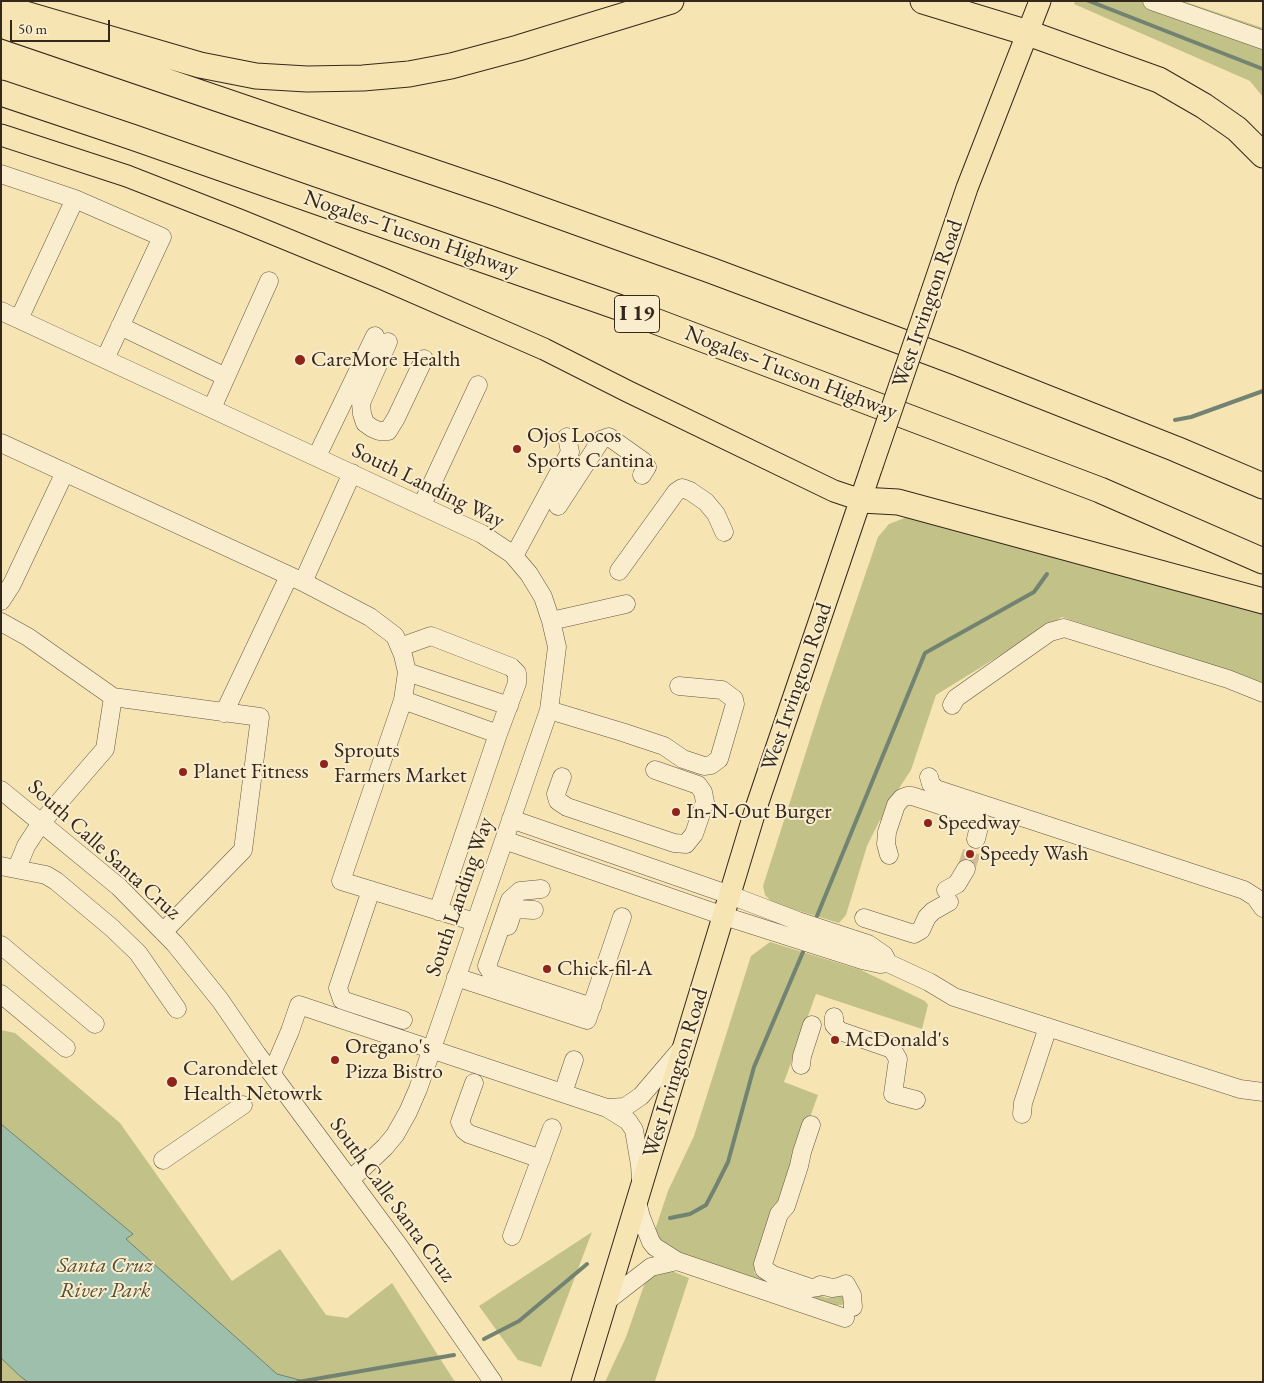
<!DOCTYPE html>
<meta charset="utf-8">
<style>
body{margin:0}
#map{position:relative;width:1264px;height:1383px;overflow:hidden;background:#f6e4b3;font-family:"EB Garamond",serif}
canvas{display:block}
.frame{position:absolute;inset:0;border:2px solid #34281d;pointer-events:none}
.scale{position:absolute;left:10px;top:20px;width:100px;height:22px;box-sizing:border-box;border:2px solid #34281d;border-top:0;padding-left:6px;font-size:15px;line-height:18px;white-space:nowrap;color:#34281d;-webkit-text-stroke:4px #f9edce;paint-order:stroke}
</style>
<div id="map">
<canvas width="1264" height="1383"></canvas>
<div class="frame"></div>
<div class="scale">50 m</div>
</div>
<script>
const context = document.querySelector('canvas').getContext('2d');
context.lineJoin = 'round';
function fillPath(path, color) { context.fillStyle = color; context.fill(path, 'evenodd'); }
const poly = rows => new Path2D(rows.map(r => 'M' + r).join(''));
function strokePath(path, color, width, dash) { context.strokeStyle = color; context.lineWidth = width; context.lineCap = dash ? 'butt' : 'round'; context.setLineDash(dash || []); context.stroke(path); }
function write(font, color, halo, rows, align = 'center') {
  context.font = font + ' "EB Garamond",serif'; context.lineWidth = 4; context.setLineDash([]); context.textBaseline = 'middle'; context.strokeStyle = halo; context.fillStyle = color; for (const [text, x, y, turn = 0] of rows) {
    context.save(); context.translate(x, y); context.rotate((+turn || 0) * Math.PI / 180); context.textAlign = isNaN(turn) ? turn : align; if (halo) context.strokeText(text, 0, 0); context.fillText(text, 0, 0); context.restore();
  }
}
fillPath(poly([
 [1075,1,1183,1,1263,28,1263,97,1250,81,1074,4],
 [907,517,1263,610,1263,683,1234,672,1062,617,936,695,911,770,896,793,887,822,880,820,867,846,846,915,839,923,773,903,765,895,763,886,822,702,878,537,889,524],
 [770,942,861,970,925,1001,928,1005,922,1029,816,994,784,1082,818,1095,754,1273,827,1298,843,1296,844,1303,842,1305,835,1305,663,1247,654,1233,668,1191,694,1136,751,956],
 [1,1030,15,1033,120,1123,232,1281,280,1249,326,1315,347,1318,392,1283,455,1382,1,1382],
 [592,1232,541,1367,518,1360,479,1306],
 [662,1267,689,1278,655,1381,657,1382,605,1382,626,1337,648,1274]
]), '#c2c288');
const water = poly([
 [1,1124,133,1234,126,1239,277,1374,307,1382,28,1382,21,1377,1,1358,1,1124]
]);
fillPath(water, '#9dbfab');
strokePath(water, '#738372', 1);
strokePath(poly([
 [1089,1,1263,69],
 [1175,420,1191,417,1263,391],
 [817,916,925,653,1034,592,1047,574],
 [670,1218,690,1214,706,1205,715,1188,728,1162,754,1067,803,952],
 [484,1339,519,1321,587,1264],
 [298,1382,454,1355]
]), '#738372', 4);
strokePath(poly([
 [966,869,976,839]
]), '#cfbe95', 18, [18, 9]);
const minor = poly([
 [1152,1,1263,40],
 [1,174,75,199,162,237,105,359],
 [1,311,482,534,512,554,529,574,543,597,551,621,557,647,549,710,418,1089,408,1112,395,1135,385,1147,350,1180],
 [19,319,75,199],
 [120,326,226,377],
 [388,342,361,403,362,414,365,423,372,428,379,431,388,431,396,418,424,359],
 [212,408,269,281],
 [1,443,303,582,370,617,395,636,403,655,407,672,403,700],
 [317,456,375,336],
 [422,505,478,385],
 [558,506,601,440,609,437,643,461,647,467,642,475],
 [514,556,570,452,567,437],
 [619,571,676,492,682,488,690,491,706,502,716,514,724,532],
 [303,582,352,473],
 [1,601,12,584,65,472],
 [551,621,626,604],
 [1,622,28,637,113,697],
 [400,647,431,636,511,667,517,673,517,683,498,734,438,911],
 [407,672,509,706],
 [952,705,956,698,1050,632,1064,628,1228,679,1263,693],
 [549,710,622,732,664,746,683,759,704,766,711,765,719,759,735,704,734,699,722,690,679,686],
 [224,713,289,576],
 [562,777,556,794,558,801,567,807,674,843,686,844,694,834,705,802,703,792,698,785,655,770],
 [929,777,931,784,936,789,1244,890,1255,897,1263,908],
 [1,790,119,887,175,944,220,1000,257,1054,399,1246,493,1382],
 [511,819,730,895,798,921,868,944,884,955,888,963],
 [504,840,724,916,862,960,880,964,888,963,929,982,954,997,1240,1089,1263,1092],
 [889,855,886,844,887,832,896,805,902,798,907,796,912,796,970,815,978,822,979,827,976,839],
 [1,866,46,875,56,881,112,928,138,953,177,1009],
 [17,868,26,846,41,823,105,749,113,697,260,717,243,850,163,932],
 [541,889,520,891,510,900,487,966,492,974,592,1007],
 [371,890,338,988,342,1000,403,1020],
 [946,890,957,884,966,869],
 [864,918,914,934,921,930,927,917,933,911,949,902],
 [475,922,341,881,403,700,498,734],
 [508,926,513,911,516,909,534,910],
 [1,945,95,1024],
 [456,977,587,1020,622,917],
 [1,994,66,1048],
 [834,1017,834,1025,840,1031,892,1049,898,1059,893,1094,916,1100],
 [801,1065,802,1056,812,1025],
 [272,1073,290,1031,299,1005,607,1108],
 [474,1083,460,1122,464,1130,469,1134,541,1159],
 [563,1093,574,1060],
 [1022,1114,1023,1103,1048,1027],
 [811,1125,802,1152,799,1166,786,1206,779,1214,763,1264,764,1269,773,1275,811,1288,818,1287,820,1285,832,1288,839,1287,846,1284,852,1295,853,1307],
 [163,1160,243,1105],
 [641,1180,640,1165,634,1130,628,1121,607,1108,625,1107,641,1096,682,1048],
 [637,1202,641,1217,651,1242,655,1247,677,1261,845,1318],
 [512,1236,552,1128],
 [607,1301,651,1267,677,1261]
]);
const major = poly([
 [1,135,127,176,242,221,381,278,544,349,627,391,834,491,861,500],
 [930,297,967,188,1040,1],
 [582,1382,756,808,872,466]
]);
const highway = poly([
 [923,1,1028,33,1159,80,1204,106,1237,129,1263,155],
 [1,7,200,65,256,76,307,79,363,78,409,74,451,66,518,48,671,1],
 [1,25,498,194,710,270,956,362,1176,449,1263,486],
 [1,93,132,137,618,307,1100,490,1263,561],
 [861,500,898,502,1263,601]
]);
strokePath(minor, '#645742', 19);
strokePath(major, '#34281d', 23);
strokePath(highway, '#34281d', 27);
strokePath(minor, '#f9edce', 18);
strokePath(major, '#f6e4b3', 21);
strokePath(highway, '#f6e4b3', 25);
const majorBridge = poly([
 [872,466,930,297]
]);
strokePath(majorBridge, '#34281d', 23, []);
strokePath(majorBridge, '#f6e4b3', 21);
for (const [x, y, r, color] of [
 [300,360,6,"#8f2418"],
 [517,449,5,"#8f2418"],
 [324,764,5,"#8f2418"],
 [183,772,5,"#8f2418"],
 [676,812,5,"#8f2418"],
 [928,823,5,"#8f2418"],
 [970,854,5,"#8f2418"],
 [547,969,5,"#8f2418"],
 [835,1040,5,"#8f2418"],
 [335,1060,5,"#8f2418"],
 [172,1082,6,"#8f2418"]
]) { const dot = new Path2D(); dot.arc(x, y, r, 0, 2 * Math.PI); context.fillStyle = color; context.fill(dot); strokePath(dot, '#f9edce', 2); }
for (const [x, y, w] of [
 [637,314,45]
]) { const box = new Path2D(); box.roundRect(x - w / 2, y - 18.5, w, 37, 4); context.fillStyle = '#f9edce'; context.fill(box); strokePath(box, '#34281d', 1); }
write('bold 21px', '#34281d', null, [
 ["I 19",637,314]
]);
write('22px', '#34281d', '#f9edce', [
 ["Nogales–Tucson Highway",411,234,19],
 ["West Irvington Road",928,304,-71],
 ["Nogales–Tucson Highway",791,373,21],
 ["South Landing Way",428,486,26],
 ["West Irvington Road",797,687,-71],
 ["South Calle Santa Cruz",104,850,42],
 ["South Landing Way",460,897,-71],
 ["West Irvington Road",676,1073,-73],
 ["South Calle Santa Cruz",392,1200,54]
]);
write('22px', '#34281d', '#f9edce', [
 ["CareMore Health",311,360],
 ["Ojos Locos",527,436],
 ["Sports Cantina",527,461],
 ["Sprouts",334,751],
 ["Farmers Market",334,776],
 ["Planet Fitness",193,772],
 ["In-N-Out Burger",686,812],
 ["Speedway",938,823],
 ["Speedy Wash",980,854],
 ["Chick-fil-A",557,969],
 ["McDonald's",845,1040],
 ["Oregano's",345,1047],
 ["Pizza Bistro",345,1072],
 ["Carondelet",183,1069],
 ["Health Netowrk",183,1094]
], 'left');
write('italic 22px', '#584e38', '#f9edce', [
 ["Santa Cruz",105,1266],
 ["River Park",105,1291]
]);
</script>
